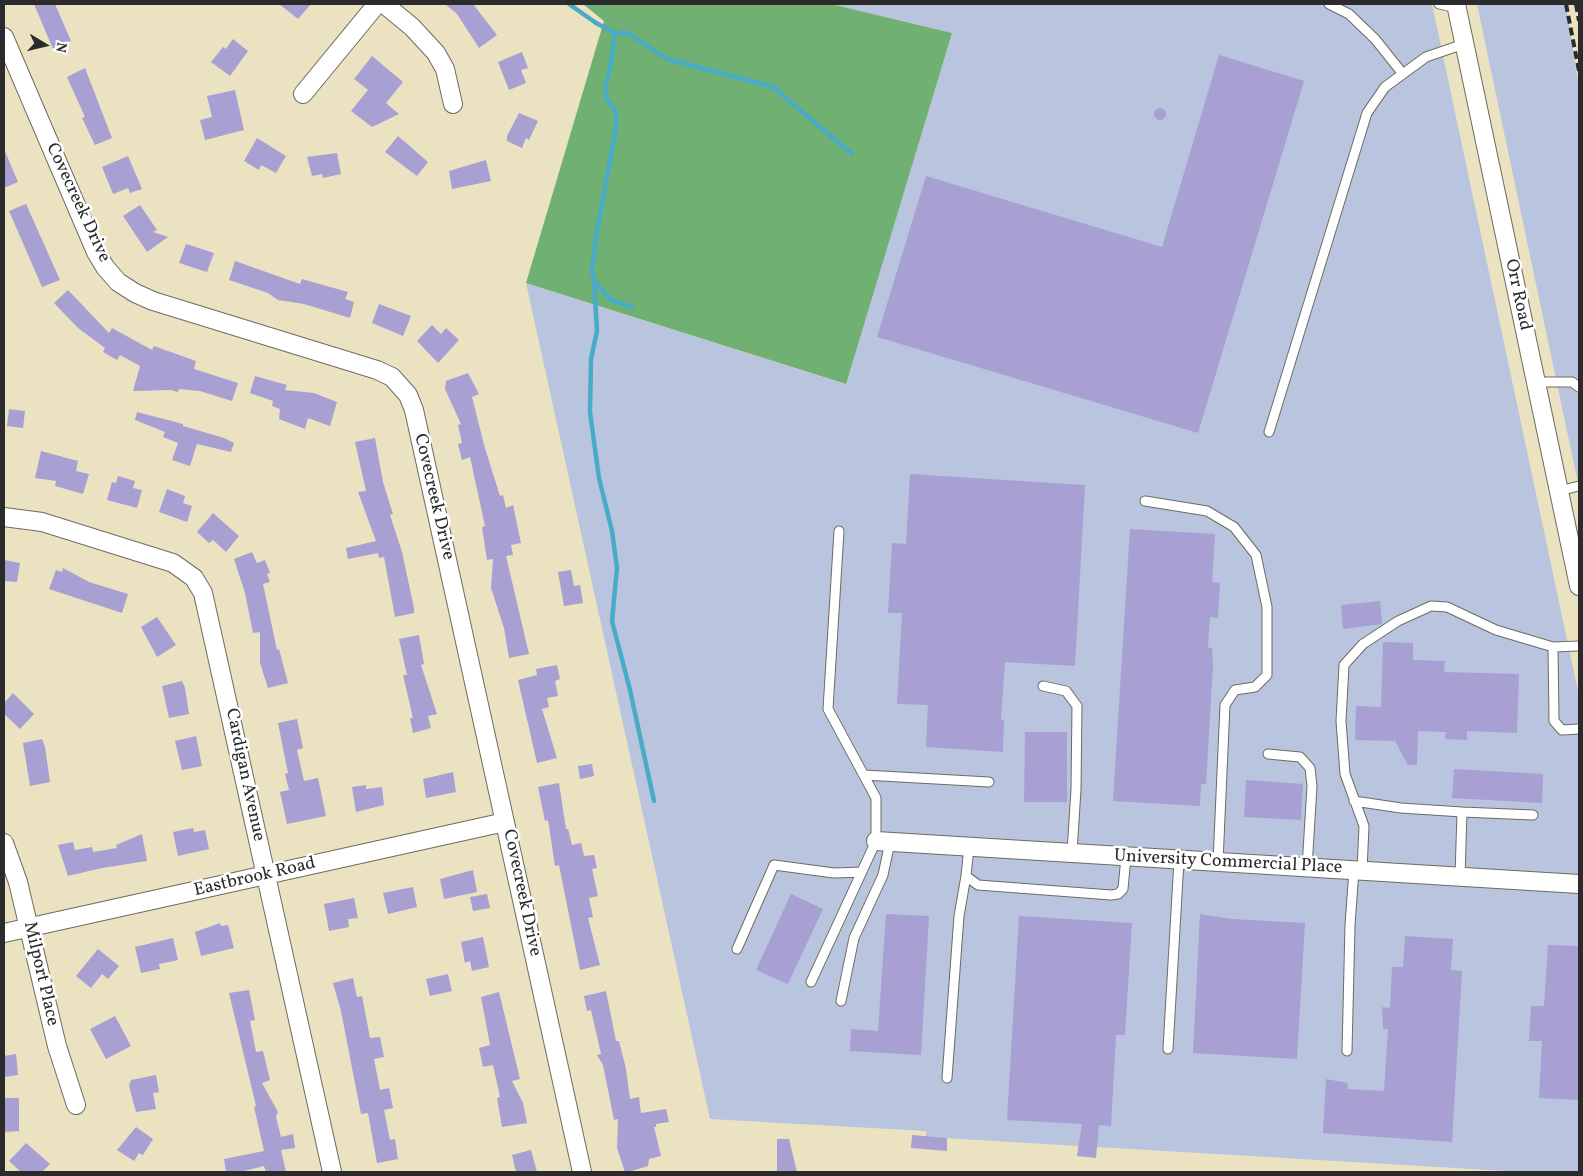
<!DOCTYPE html>
<style>
body{margin:0}
#map{position:relative;width:1583px;height:1176px;overflow:hidden;background:#ebe2c1;font-family:Vollkorn,serif}
canvas{display:block}
.frame{position:absolute;inset:0;border:5px solid #2b2b2b;pointer-events:none}
.north{position:absolute;left:20px;top:20px;width:50px;height:50px;-webkit-text-stroke:4px #fff;paint-order:stroke;rotate:99deg;font-size:14px;font-weight:700;line-height:20px;text-align:center;color:#2b2b2b}
.north::after{content:'';display:block;margin:auto;width:18px;height:22px;background:#2b2b2b;clip-path:polygon(50% 0,100% 100%,50% 72%,0 100%)}
</style>
<div id="map">
<canvas width="1583" height="1176"></canvas>
<div class="frame"></div>
<div class="north">N</div>
</div>
<script>
const context = document.querySelector('canvas').getContext('2d');
context.lineJoin = 'round';
function fillPath(path, color) { context.fillStyle = color; context.fill(path, 'evenodd'); }
const poly = rows => new Path2D(rows.map(r => 'M' + r).join(''));
function strokePath(path, color, width, dash) { context.strokeStyle = color; context.lineWidth = width; context.lineCap = dash ? 'butt' : 'round'; context.setLineDash(dash || []); context.stroke(path); }
function write(font, color, halo, rows, align = 'center') {
  context.font = font + ' Vollkorn,serif'; context.lineWidth = 5; context.setLineDash([]); context.textBaseline = 'middle'; context.strokeStyle = halo; context.fillStyle = color; for (const [text, x, y, turn = 0] of rows) {
    context.save(); context.translate(x, y); context.rotate((+turn || 0) * Math.PI / 180); context.textAlign = isNaN(turn) ? turn : align; if (halo) context.strokeText(text, 0, 0); context.fillText(text, 0, 0); context.restore();
  }
}
fillPath(poly([
 [831,4,1432,4,1579,696,1579,1172,1524,1172,926,1137,926,1131,710,1119,526,283,845,384,952,33],
 [1477,4,1566,4,1579,88,1579,488]
]), '#b9c4de');
fillPath(poly([
 [583,4,831,4,952,33,846,384,526,283,604,21]
]), '#70b072');
strokePath(poly([
 [569,4,596,23,615,33,628,33,667,59,773,87,852,154],
 [615,33,610,70,605,87,607,99,616,111,616,128,596,236,592,271,595,282,611,300,632,307],
 [594,279,597,331,591,359,590,412,599,478,612,531,617,568,612,621,630,690,654,801]
]), '#48acc7', 4.5);
fillPath(poly([
 [34,4,55,4,71,41,53,49],
 [279,4,311,4,298,19],
 [445,4,473,4,497,35,479,48,457,14],
 [233,39,248,51,230,76,211,62,223,47,226,49],
 [522,52,528,68,521,70,526,83,509,90,498,62],
 [1219,55,1304,81,1198,433,877,337,926,176,1162,247],
 [372,56,403,82,386,103,399,114,372,127,351,111,368,90,354,79],
 [85,68,112,138,95,145,82,118,85,117,67,77],
 [235,90,244,130,205,140,200,120,212,117,207,96],
 '1154 114a6 6 0 1 1 12 0a6 6 0 1 1-12 0Z',
 [519,113,538,121,529,140,526,138,522,148,507,141,507,136],
 [398,136,428,162,417,176,385,152],
 [257,138,286,156,276,173,261,165,259,170,244,161],
 [4,149,18,182,4,188],
 [337,153,341,174,323,178,322,174,312,176,307,157],
 [128,156,142,189,130,193,128,188,113,194,102,167],
 [486,160,491,181,452,189,449,171],
 [26,204,60,280,42,287,9,211],
 [140,205,157,230,153,232,168,237,147,252,123,216],
 [186,244,214,253,207,272,179,263],
 [235,261,300,284,302,279,348,292,345,299,354,302,350,318,304,304,278,300,268,293,229,280],
 [68,290,109,333,112,328,152,350,154,346,196,361,194,369,238,383,232,401,200,391,179,389,178,392,171,390,133,391,140,366,120,355,117,360,103,352,105,348,78,328,54,303],
 [379,304,411,316,403,336,372,323],
 [432,325,441,334,446,328,459,340,438,363,417,341],
 [468,373,479,394,472,397,484,445,500,496,503,495,506,508,513,505,521,543,511,545,513,555,506,556,529,654,509,658,504,628,491,588,493,559,487,560,482,527,485,526,470,457,462,460,458,444,462,443,458,425,461,424,445,389,446,381],
 [255,376,287,385,285,390,314,393,337,402,330,426,308,418,305,429,279,419,280,409,272,406,273,401,250,393],
 [9,409,25,411,23,428,7,426],
 [137,412,183,424,183,426,224,438,234,443,231,452,197,444,190,466,172,460,178,443,163,437,165,432,135,420],
 [375,438,383,482,393,514,390,515,402,552,414,608,414,613,395,617,384,557,379,558,378,553,348,559,346,548,376,541,358,492,366,491,355,442],
 [41,451,78,461,76,471,89,474,83,494,55,486,56,481,35,478],
 [910,474,1085,485,1075,666,1005,662,1001,720,1004,720,1003,752,926,747,928,705,897,704,902,613,888,613,892,543,906,544],
 [118,476,135,481,133,488,142,490,137,508,107,500,112,482,116,483],
 [167,489,185,496,183,503,192,506,187,522,159,512],
 [213,513,239,536,226,552,213,540,209,543,197,532],
 [1130,529,1215,534,1212,582,1220,583,1218,618,1210,617,1208,648,1212,648,1213,666,1206,784,1201,784,1200,806,1113,801],
 [252,552,257,563,265,560,270,573,267,574,270,582,263,584,277,650,279,649,288,683,268,688,260,663,260,632,253,633,245,593,234,559],
 [4,560,20,563,17,582,4,581],
 [63,568,89,582,128,594,122,613,49,589,56,570,62,572],
 [571,570,574,586,580,585,583,603,564,606,558,572],
 [1380,601,1382,624,1343,629,1341,605],
 [157,617,176,645,157,657,141,627],
 [419,635,424,664,421,665,437,714,428,716,431,728,413,733,410,718,413,718,403,675,407,675,399,639],
 [1383,642,1413,643,1413,660,1445,661,1444,672,1519,674,1517,733,1467,731,1467,740,1445,739,1446,732,1418,731,1417,765,1408,765,1395,741,1355,740,1356,706,1381,707],
 [557,665,560,679,555,681,558,696,547,698,549,707,542,709,557,758,537,763,518,680,537,675,536,669],
 [182,681,185,688,189,714,169,718,162,686],
 [13,693,34,714,20,729,4,714,4,703],
 [297,719,303,748,297,750,304,781,318,778,326,816,287,824,280,792,289,790,285,774,288,773,278,723],
 [1025,732,1067,732,1067,802,1024,802],
 [196,736,202,766,182,770,175,741],
 [42,739,45,747,50,782,30,786,23,743],
 [592,764,594,776,580,779,578,766],
 [1454,769,1543,774,1542,803,1452,798],
 [453,772,456,792,426,798,423,779],
 [1246,780,1303,784,1301,820,1244,817],
 [559,783,566,829,568,829,572,845,581,843,584,856,594,855,597,868,592,869,598,896,589,898,593,917,588,918,600,965,580,970,559,865,555,866,548,820,545,821,538,787],
 [366,785,366,789,382,787,384,805,356,812,352,787],
 [193,828,194,832,205,830,209,849,178,856,173,832],
 [142,834,147,861,102,868,68,876,58,845,73,842,75,850,92,847,93,852,117,848,116,845],
 [473,870,477,892,444,899,440,879],
 [413,887,417,907,388,914,383,893],
 [487,894,490,908,473,911,470,897],
 [791,894,823,909,788,984,756,970],
 [354,898,358,918,348,919,349,927,329,931,324,904],
 [886,914,929,916,921,1055,850,1051,851,1029,878,1031],
 [1200,914,1232,919,1305,923,1297,1059,1193,1053],
 [1019,916,1132,923,1125,1035,1116,1035,1111,1126,1099,1125,1096,1158,1077,1156,1082,1124,1007,1120],
 [220,923,221,926,228,925,234,948,201,956,195,932],
 [1405,936,1453,939,1451,970,1462,971,1452,1142,1323,1133,1326,1079,1348,1083,1347,1089,1384,1091,1388,1029,1383,1029,1382,1007,1390,1008,1392,967,1403,967],
 [483,937,489,967,472,971,470,961,465,963,461,942],
 [173,938,178,960,159,964,160,969,141,973,135,947],
 [1548,945,1579,946,1579,1100,1539,1098,1542,1041,1529,1041,1531,1006,1544,1006],
 [98,949,119,966,108,979,102,974,91,988,76,976],
 [448,974,452,991,430,996,426,979],
 [353,978,357,997,362,996,370,1038,380,1037,384,1057,374,1059,380,1090,389,1088,393,1108,384,1110,390,1140,395,1139,398,1159,377,1163,368,1113,361,1114,341,1011,333,983],
 [249,990,255,1020,250,1021,256,1052,263,1051,270,1080,262,1083,278,1112,276,1117,281,1137,293,1134,295,1148,281,1150,286,1172,266,1172,264,1166,240,1172,226,1172,224,1159,264,1151,254,1107,256,1106,229,993],
 [606,991,616,1041,619,1041,626,1069,630,1099,639,1097,641,1113,666,1109,669,1122,656,1124,656,1127,654,1127,661,1156,649,1159,648,1166,628,1172,625,1172,617,1148,618,1119,614,1120,603,1065,597,1055,601,1054,591,1010,587,1011,584,996],
 [499,992,520,1079,512,1081,523,1103,527,1123,502,1127,497,1098,500,1097,493,1065,483,1067,479,1048,490,1045,481,997],
 [115,1016,131,1046,106,1059,90,1029],
 [16,1054,18,1075,4,1077,4,1056],
 [156,1075,159,1092,153,1093,156,1109,136,1112,129,1086,131,1080],
 [4,1098,19,1098,19,1131,4,1132],
 [136,1127,153,1139,143,1155,139,1153,134,1161,117,1150],
 [912,1135,947,1138,947,1151,911,1148],
 [777,1139,789,1139,797,1172,777,1172],
 [26,1143,50,1164,42,1172,21,1172,9,1161],
 [531,1150,537,1172,516,1172,512,1155]
]), '#a89fd3');
const service = poly([
 [1329,4,1349,14,1375,39,1403,74],
 [1439,4,1457,8],
 [1536,382,1572,382,1579,387],
 [1269,432,1367,113,1385,87,1426,57,1464,44],
 [1559,491,1579,486],
 [1145,501,1207,511,1234,527,1256,555,1267,607,1267,675,1255,687,1235,690,1225,705,1218,862],
 [1579,646,1553,647,1554,721,1562,730,1579,729],
 [1043,686,1066,691,1077,706,1076,789,1072,853],
 [1268,754,1300,757,1310,768,1312,786,1307,868],
 [864,775,989,782],
 [1354,801,1401,808,1462,812],
 [969,847,966,876,978,885,1111,895,1118,894,1123,889,1126,856],
 [1362,871,1364,826,1345,774,1341,721,1344,665,1363,644,1398,621,1431,606,1447,607,1496,630,1553,647],
 [1460,877,1462,812,1533,815],
 [737,949,774,865,834,873,862,872],
 [811,982,876,841,876,798,828,709,839,531],
 [841,1001,854,938,883,875,890,842],
 [1168,1049,1179,860],
 [1347,1051,1350,925,1354,870],
 [947,1078,959,916,966,876]
]);
const minor = poly([
 [384,4,412,27,436,53,445,69,453,104],
 [1456,4,1579,586],
 [4,37,96,252,105,267,118,282,135,293,153,301,377,370,392,377,408,395,414,410,582,1172],
 [303,94,377,4],
 [4,517,42,522,173,563,194,578,203,593,332,1172],
 [876,841,1579,884],
 [4,843,18,882,57,1046,76,1105],
 [4,933,505,822]
]);
strokePath(service, '#6e6b60', 11);
strokePath(minor, '#6e6b60', 20);
strokePath(service, '#fff', 9);
strokePath(minor, '#fff', 18);
strokePath(poly([
 [1566,4,1579,71],
 [1576,4,1579,21]
]), '#2b2b2b', 4, [8, 4]);
write('18px', '#2b2b2b', '#fff', [
 ["Covecreek Drive",77,203,65],
 ["Orr Road",1517,295,78],
 ["Covecreek Drive",433,497,77],
 ["Cardigan Avenue",244,775,78],
 ["University Commercial Place",1228,863,3],
 ["Eastbrook Road",255,878,-13],
 ["Covecreek Drive",521,893,78],
 ["Milport Place",40,974,77]
]);
</script>
